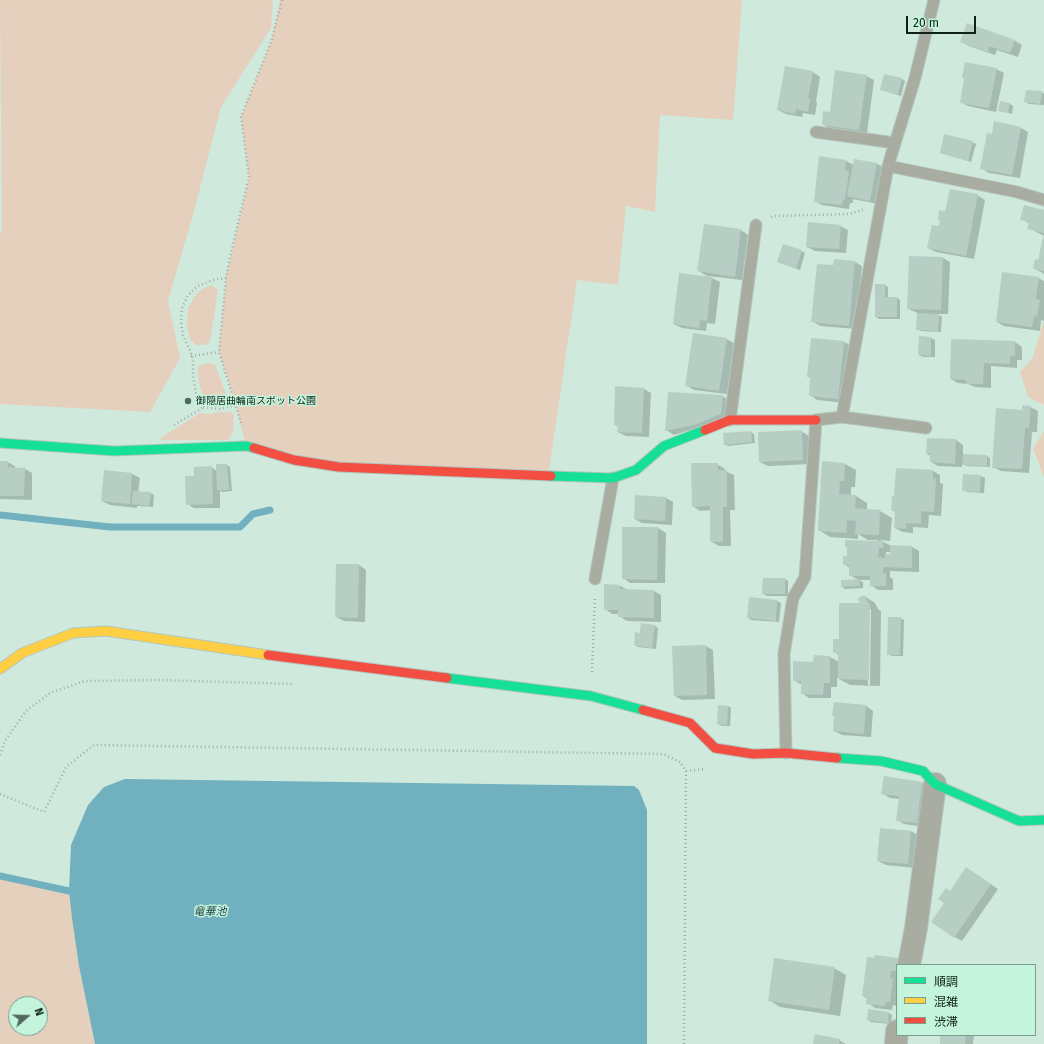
<!DOCTYPE html>
<meta charset="utf-8">
<style>
body{margin:0}
#map{position:relative;width:1044px;height:1044px;overflow:hidden;background:#cfe9dc;font-family:"Fira Sans","Noto Sans JP",sans-serif}
canvas{display:block}
.legend{position:absolute;left:896px;top:964px;width:140px;height:72px;box-sizing:border-box;background:#c4f4db;border:1px solid #7ca08d;margin:0;padding:5px 7px;list-style:none;font-size:12px;color:#0f2119}
.legend li{display:flex;align-items:center;gap:8px;height:20px}
.legend b{width:20px;border:1px solid #7ca08d}
.north{position:absolute;left:8px;top:996px;width:40px;height:40px;box-sizing:border-box;background:#c4f4db;border:1px solid #7ca08d;border-radius:50%;rotate:70deg;font-size:11px;font-weight:700;line-height:16px;text-align:center;color:#0f2119}
.north::after{content:'';display:block;margin:auto;width:14px;height:18px;background:#52675d;clip-path:polygon(50% 0,100% 100%,50% 72%,0 100%)}
.scale{position:absolute;left:906px;top:16px;width:70px;height:18px;box-sizing:border-box;border:2px solid #0f2119;border-top:0;padding-left:5px;font-size:12px;line-height:14px;white-space:nowrap;color:#0f2119;-webkit-text-stroke:3px #c4f4db;paint-order:stroke}
</style>
<div id="map">
<canvas width="1044" height="1044"></canvas>
<ul class="legend">
<li><b style="height:5px;background:#16e098"></b>順調</li>
<li><b style="height:5px;background:#ffcf43"></b>混雑</li>
<li><b style="height:5px;background:#f24e42"></b>渋滞</li>
</ul>
<div class="north">N</div>
<div class="scale">20 m</div>
</div>
<script>
const context = document.querySelector('canvas').getContext('2d');
context.lineJoin = 'round';
function fillPath(path, color) { context.fillStyle = color; context.fill(path, 'evenodd'); }
const poly = rows => new Path2D(rows.map(r => 'M' + r).join(''));
function strokePath(path, color, width, dash) { context.strokeStyle = color; context.lineWidth = width; context.lineCap = dash ? 'butt' : 'round'; context.setLineDash(dash || []); context.stroke(path); }
function write(font, color, halo, rows, align = 'center') {
  context.font = font + ' "Fira Sans","Noto Sans JP",sans-serif'; context.lineWidth = 3; context.setLineDash([]); context.textBaseline = 'middle'; context.strokeStyle = halo; context.fillStyle = color; for (const [text, x, y, turn = 0] of rows) {
    context.save(); context.translate(x, y); context.rotate((+turn || 0) * Math.PI / 180); context.textAlign = isNaN(turn) ? turn : align; if (halo) context.strokeText(text, 0, 0); context.fillText(text, 0, 0); context.restore();
  }
}
fillPath(poly([
 [0,0,273,0,271,28,221,107,193,215,168,301,180,358,150,412,0,404,0,234,2,231],
 [280,0,742,0,733,120,660,115,655,212,626,206,618,285,577,280,548,477,339,467,246,446,236,405,219,352,226,278,249,177,241,117,271,42],
 [211,285,218,290,210,341,206,345,196,345,190,339,187,327,188,309,194,297,202,289],
 [1044,321,1044,405,1028,397,1020,372,1032,359],
 [208,363,215,365,226,394,227,402,216,407,208,403,202,393,198,378,198,366],
 [219,412,231,412,234,415,233,433,228,440,160,440,165,435,200,413,211,414],
 [1044,431,1044,478,1033,448],
 [0,876,69,891,79,966,95,1044,0,1044],
 [16,1004,40,1004,40,1028,16,1028]
]), '#e4d0bd');
fillPath(poly([
 [125,779,634,786,639,790,647,810,647,1044,95,1044,79,966,72,918,69,891,71,845,88,805,104,787]
]), '#71b0be');
fillPath(poly([
 [1014,40,1022,45,1018,57,997,50,995,55,969,46,962,42],
 [996,69,1004,73,996,112,968,106,961,102],
 [813,72,820,77,816,102,817,103,815,115,803,113,802,117,786,114,778,110],
 [866,76,874,80,867,133,830,129,823,124,831,113],
 [902,79,905,81,901,96,881,90],
 [1042,92,1044,94,1044,105,1029,104,1026,102],
 [1010,104,1013,106,1012,114,1000,110],
 [1021,128,1028,132,1020,178,989,173,981,168],
 [972,142,976,144,971,162,941,153],
 [820,157,846,161,854,165,855,160,877,164,885,168,878,204,853,199,853,203,850,203,849,209,822,205,815,201],
 [977,195,985,200,974,259,936,252,928,248,940,227,946,212],
 [1044,211,1044,236,1029,228,1030,224,1022,219],
 [840,226,848,230,846,253,815,251,807,247],
 [741,230,748,235,742,280,708,276,720,282,715,324,707,323,706,331,682,328,674,324,710,278,699,271],
 [1044,239,1044,274,1034,268,1039,261],
 [801,251,805,253,800,270,778,262],
 [943,258,950,262,948,314,937,314,942,317,941,332,921,331,917,329,918,313,908,309],
 [855,262,862,266,856,329,820,326,812,321,834,266],
 [1038,278,1044,281,1044,321,1041,320,1040,331,1004,326,997,322],
 [885,285,888,287,888,298,897,298,900,300,900,319,879,319,876,317],
 [919,337,931,338,935,340,935,357,923,357,919,355],
 [726,339,734,343,727,394,694,390,686,385],
 [812,339,844,342,852,346,846,403,817,400,810,395,811,378,808,376],
 [1015,342,1022,347,1022,360,1017,360,1017,368,991,366,991,388,975,387,968,384,958,383,951,379],
 [644,389,651,393,649,437,626,436,618,432,619,427,615,425],
 [722,396,730,401,729,418,674,435,666,430],
 [1030,407,1038,411,1037,432,1032,432,1029,473,1001,471,993,467,1023,411],
 [801,431,809,436,811,464,768,466,760,462],
 [751,432,754,434,755,443,728,446,725,444],
 [956,440,963,445,963,455,987,456,990,458,990,467,967,466,962,464,962,467,938,466,931,462,931,456,927,454],
 [0,462,7,462,15,466,15,468,25,469,32,473,32,500,0,499],
 [823,462,845,464,856,470,855,487,851,487,851,496,856,496,867,503,867,510,880,511,892,518,890,541,880,540,891,546,912,547,919,551,919,572,890,571,890,577,893,579,893,590,878,590,871,585,871,580,859,580,863,582,863,588,845,589,842,587,858,580,850,575,850,568,844,564,848,557,848,548,846,547,877,542,878,540,868,540,858,534,858,539,830,537,819,530],
 [886,552,891,552,890,555,886,555],
 [717,464,725,469,725,471,734,475,735,510,730,510,731,546,719,546,712,542,711,510,700,511,693,506],
 [227,465,230,467,232,491,222,492,220,490,220,508,194,508,187,504,195,477,211,467,217,471],
 [105,471,132,474,140,478,138,493,150,493,154,495,153,507,137,506,137,508,110,505,102,501],
 [933,471,940,475,940,483,943,484,941,516,929,515,928,528,913,527,913,533,903,532,895,528,896,512,892,510],
 [964,475,981,476,985,478,984,493,967,492,963,490],
 [666,498,673,502,672,525,642,523,635,519],
 [623,528,658,528,666,533,665,583,630,583,623,578],
 [359,565,366,570,365,622,344,621,336,617],
 [785,579,788,581,788,596,767,596,763,594],
 [620,586,628,590,654,591,661,595,661,622,627,621,619,616,619,614,612,614,605,609],
 [864,596,875,603,878,609,881,611,880,686,850,685,837,678,837,687,831,687,831,698,809,698,802,693,802,685,794,680,814,663,815,656,830,657,839,662,839,655,834,652,840,640,862,604],
 [869,609,871,609,870,685,868,685],
 [750,599,777,601,781,603,779,622,751,620,748,618],
 [900,618,904,620,903,656,892,656,888,654],
 [641,624,655,626,658,628,656,649,638,647,635,645,640,634],
 [706,646,713,650,715,699,682,700,675,696],
 [728,706,731,708,730,726,722,726,718,724],
 [866,706,873,711,871,737,842,735,834,731],
 [922,783,930,787,924,827,904,824,897,820,900,799,890,798,882,793],
 [881,829,911,831,919,836,915,868,886,865,878,861],
 [974,873,998,889,962,941,955,937,945,903,951,892],
 [897,959,905,963,905,965,897,965,897,1006,893,1005,892,1010,875,1008,868,1003,868,999,863,996],
 [834,968,846,975,840,1016,780,1007,769,1000],
 [889,1013,892,1015,891,1024,871,1022,868,1020],
 [941,1035,974,1035,973,1044,941,1044],
 [839,1040,846,1044,814,1044]
]), '#0003');
strokePath(poly([
 [0,515,110,527,240,527,253,514,270,510],
 [0,876,69,891]
]), '#71b0be', 7);
fillPath(poly([
 [967,23,1015,40,1010,53,989,46,988,52,960,42],
 [965,62,997,68,989,108,960,103,964,78,962,78],
 [785,66,813,71,808,98,810,98,808,112,796,109,795,114,777,110],
 [835,70,867,75,859,130,822,125,823,111,830,112],
 [884,74,902,78,898,95,880,90],
 [1026,90,1042,91,1040,104,1024,102],
 [1000,101,1010,103,1008,113,998,111],
 [994,121,1021,127,1012,175,980,169,987,133,992,134],
 [944,134,973,141,968,161,940,153],
 [819,156,846,160,845,170,849,171,845,200,843,199,842,205,814,202],
 [854,159,877,163,870,201,847,196],
 [950,189,978,194,966,256,927,248,932,225,939,226,940,220,938,220,939,210,945,211],
 [1024,205,1044,210,1044,233,1027,229,1029,222,1020,220],
 [808,222,841,225,839,249,806,247],
 [704,224,741,229,735,277,697,271],
 [1043,237,1044,237,1044,271,1033,268,1035,259,1038,260],
 [783,244,802,250,796,269,777,262],
 [909,256,943,257,941,310,907,309],
 [834,259,855,261,849,326,811,322,817,264,833,265],
 [1002,272,1039,277,1036,299,1040,300,1037,317,1034,316,1032,327,996,322],
 [679,273,712,277,707,321,700,320,699,328,673,324],
 [875,284,885,284,885,297,897,297,897,317,875,317],
 [917,313,939,314,938,331,916,330],
 [693,333,727,338,719,391,685,386],
 [919,336,931,337,931,356,918,355],
 [811,338,844,341,838,399,809,396,810,377,807,377],
 [951,339,1015,341,1015,356,1010,356,1010,364,984,363,983,384,966,384,966,380,950,379],
 [615,386,644,388,642,433,617,432,618,426,614,425],
 [668,392,723,395,721,414,694,425,665,431],
 [1022,405,1031,406,1029,428,1025,428,1022,469,992,468,996,408,1022,410],
 [802,430,803,460,759,462,758,432],
 [751,431,752,442,724,445,723,433],
 [927,438,956,439,955,464,930,462,930,454,926,454],
 [963,454,987,455,987,466,962,465],
 [0,461,8,461,8,467,25,468,24,496,0,496],
 [822,461,845,463,844,481,840,481,839,494,856,495,855,508,880,510,879,535,855,534,856,521,847,520,846,533,818,531],
 [691,463,718,463,718,470,727,470,727,507,723,507,723,542,710,542,710,506,692,507],
 [216,464,227,464,229,490,217,490],
 [212,466,213,504,186,505,185,476,194,476,194,467],
 [896,468,933,470,933,478,936,479,934,512,921,511,921,524,906,523,906,529,894,528,895,510,891,510,892,496,894,496],
 [104,470,132,473,130,504,101,501],
 [963,474,981,475,980,492,962,491],
 [133,491,151,492,149,506,132,504],
 [635,495,666,497,665,521,634,519],
 [622,527,658,527,657,580,622,579],
 [845,540,884,541,883,548,879,548,878,557,885,558,885,554,890,554,890,545,912,546,912,568,883,567,883,573,886,573,886,586,870,586,870,576,849,576,849,565,843,565,843,556,847,556,847,547,845,547],
 [336,564,359,564,358,618,335,617],
 [763,578,785,578,785,594,762,594],
 [859,579,860,586,841,587,841,580],
 [604,584,620,585,620,589,654,590,654,618,618,617,618,610,604,610],
 [864,595,868,603,870,603,869,680,838,679,838,653,833,653,833,639,839,639,839,603,860,603,858,598],
 [749,597,777,600,776,621,747,618],
 [888,617,901,617,900,655,887,655],
 [641,623,655,625,652,648,634,645,635,632,640,633],
 [706,645,707,695,674,696,672,646],
 [814,655,830,656,830,683,824,683,823,695,801,694,801,681,793,681,793,661,813,662],
 [834,702,866,705,864,734,833,731,834,716,832,716],
 [718,705,728,706,727,725,717,724],
 [884,776,922,782,917,823,896,821,899,796,881,794],
 [880,828,911,831,908,864,877,861],
 [966,867,991,884,954,938,931,922,944,903,938,899,946,888,950,891],
 [875,955,898,958,896,971,891,971,890,978,893,979,890,1002,885,1002,885,1006,866,1004,867,997,862,996,867,957,874,958],
 [774,958,835,967,829,1010,768,1001],
 [868,1009,889,1012,888,1023,867,1020],
 [815,1034,840,1039,839,1044,813,1044],
 [940,1035,966,1035,965,1044,940,1044]
]), '#b7cec5');
const lane = poly([
 [816,132,895,143],
 [888,166,1017,192,1044,200],
 [842,417,926,428],
 [730,420,756,225],
 [595,579,613,478],
 [786,753,784,654,793,598,805,577,816,420,842,417,888,166,915,78,934,0]
]);
const street = poly([
 [909,965,916,928,935,784],
 [896,1044,897,1031]
]);
const fast = poly([
 [0,443,114,451,246,446,254,448],
 [551,476,613,478,636,470,664,446,705,430],
 [447,678,591,696,643,710],
 [837,758,881,761,923,771,935,784,1019,821,1044,820]
]);
const slow = poly([
 [0,669,22,653,73,633,106,631,268,655]
]);
const jam = poly([
 [705,430,730,420,816,420],
 [254,448,294,460,339,467,551,476],
 [268,655,447,678],
 [643,710,690,723,715,748,753,754,786,753,837,758]
]);
strokePath(lane, '#b3c6bd', 13);
strokePath(street, '#b3c6bd', 24);
strokePath(fast, '#b3c6bd', 11);
strokePath(slow, '#b3c6bd', 11);
strokePath(jam, '#b3c6bd', 11);
strokePath(poly([
 [771,217,774,216,849,214,863,210],
 [226,278,213,280,198,286,188,295,182,308,181,322,183,336,190,350,193,359,193,376,196,393,204,407,220,409,236,405],
 [191,356,219,352],
 [241,423,219,352,226,278,230,257,249,177,241,117,271,42,282,0],
 [174,425,204,407],
 [592,672,595,596],
 [0,755,5,741,26,711,50,693,85,681,158,680,294,684],
 [0,794,44,812,66,767,94,745,663,754,680,762,686,771,704,769],
 [684,1044,686,771]
]), '#a3ada4', 2.5, [1, 3]);
strokePath(lane, '#a9aca1', 11);
strokePath(street, '#a9aca1', 22);
strokePath(fast, '#16e098', 9);
strokePath(slow, '#ffcf43', 9);
strokePath(jam, '#f24e42', 9);
for (const [x, y, r, color] of [
 [188,401,4,"#52675d"]
]) { const dot = new Path2D(); dot.arc(x, y, r, 0, 2 * Math.PI); context.fillStyle = color; context.fill(dot); strokePath(dot, '#c4f4db', 1.5); }
write('10px', '#0f2119', '#c4f4db', [
 ["御隠居曲輪南スポット公園",196,401]
], 'left');
write('italic 11px', '#1e424e', '#c4f4db', [
 ["竜華池",210,912]
]);
</script>
